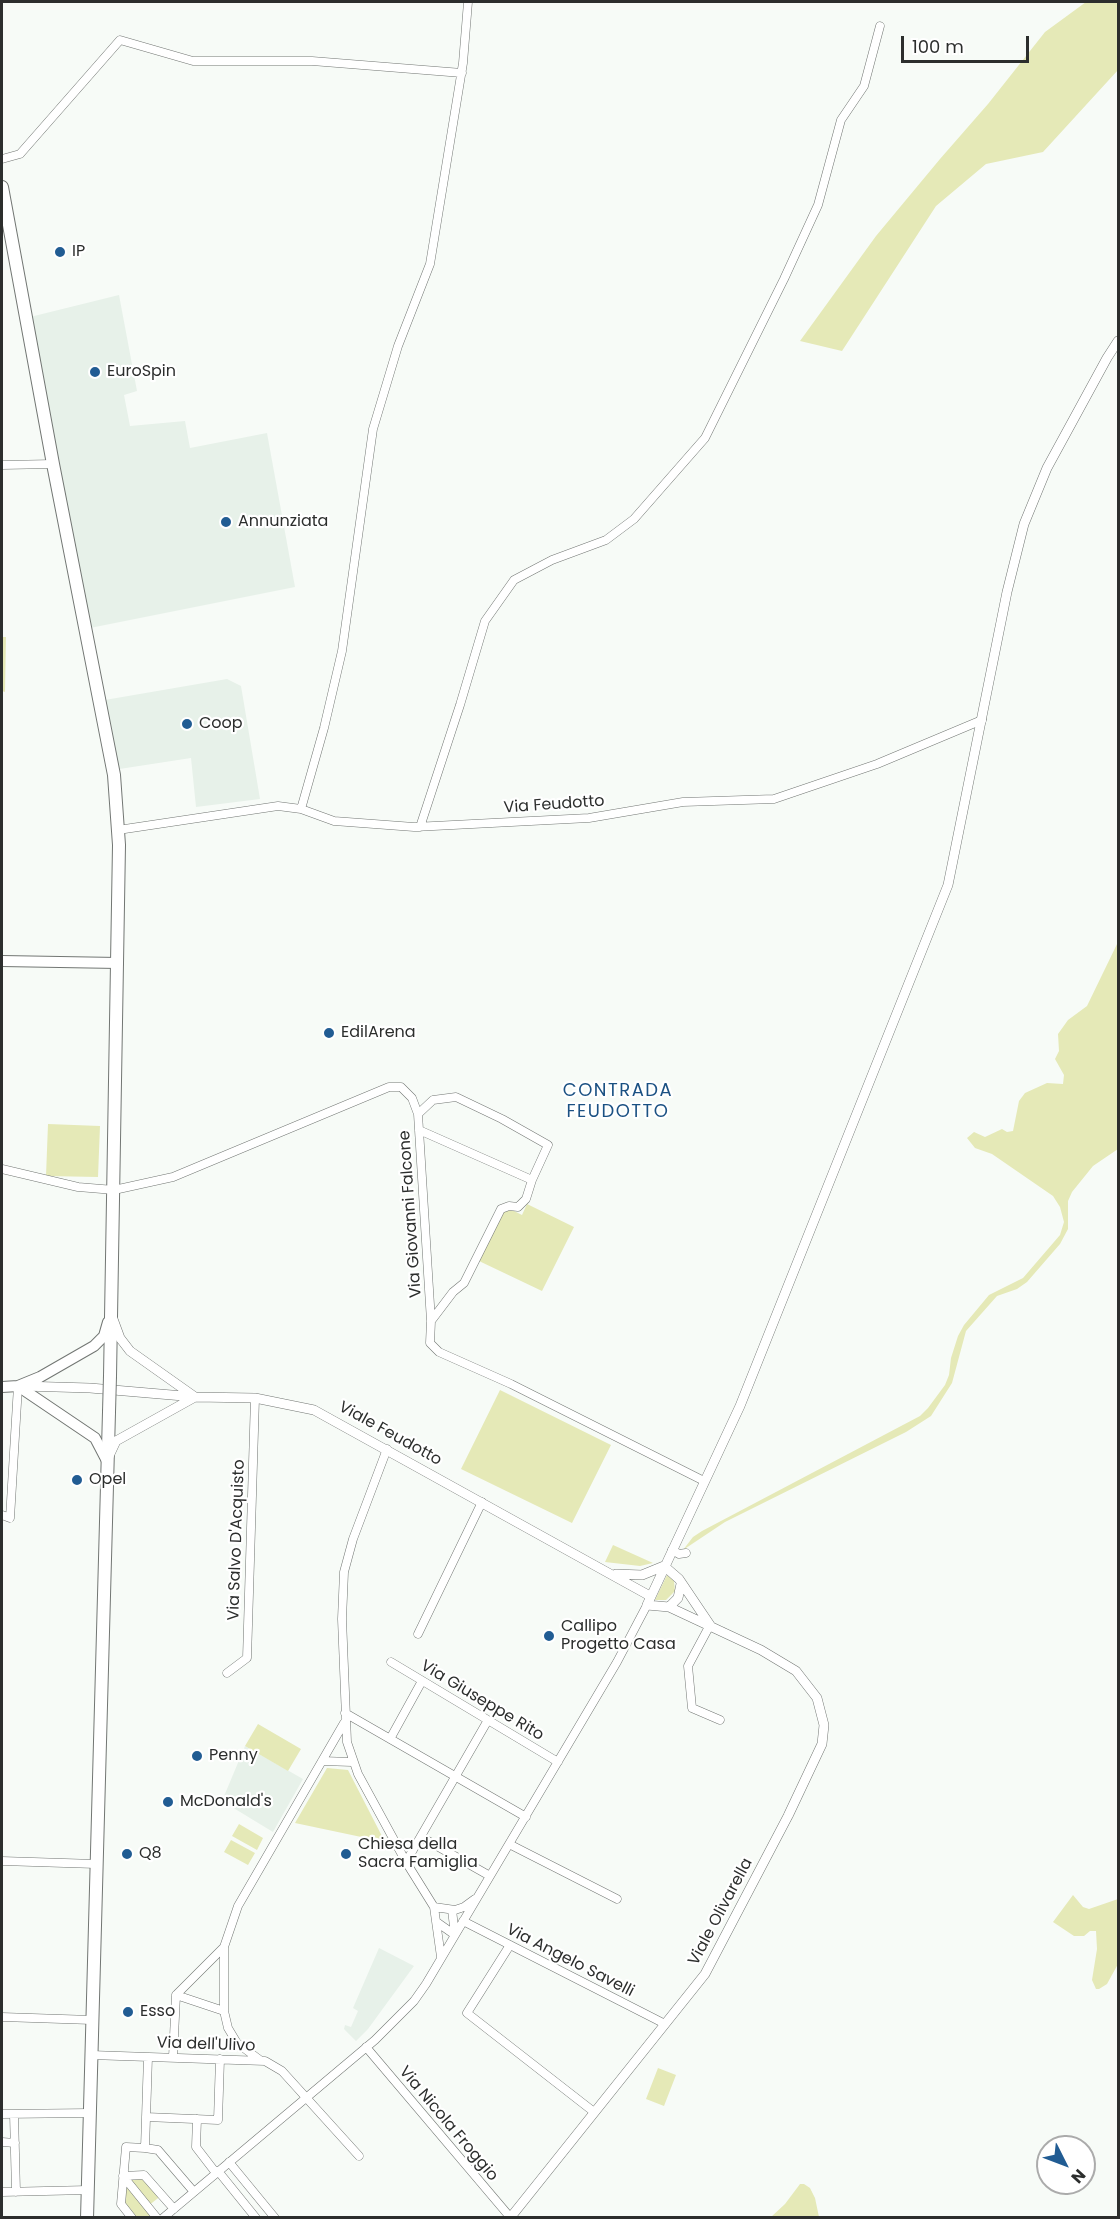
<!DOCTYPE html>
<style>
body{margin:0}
#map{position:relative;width:1120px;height:2219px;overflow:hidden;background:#f7fbf7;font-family:Poppins,sans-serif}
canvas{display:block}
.frame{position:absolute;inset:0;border:3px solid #2c2e2d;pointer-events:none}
.north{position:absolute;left:1036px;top:2135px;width:60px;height:60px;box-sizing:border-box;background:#fff;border:2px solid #ababab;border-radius:50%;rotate:132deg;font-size:16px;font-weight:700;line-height:24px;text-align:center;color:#2c2e2d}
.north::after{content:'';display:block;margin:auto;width:21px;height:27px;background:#215c93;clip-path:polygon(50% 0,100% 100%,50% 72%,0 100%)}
.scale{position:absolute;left:901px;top:36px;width:128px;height:27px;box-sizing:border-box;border:3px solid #2c2e2d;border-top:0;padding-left:8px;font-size:18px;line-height:21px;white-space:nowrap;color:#2c2e2d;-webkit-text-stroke:4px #fff;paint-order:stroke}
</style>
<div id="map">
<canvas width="1120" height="2219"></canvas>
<div class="frame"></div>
<div class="north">N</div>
<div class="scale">100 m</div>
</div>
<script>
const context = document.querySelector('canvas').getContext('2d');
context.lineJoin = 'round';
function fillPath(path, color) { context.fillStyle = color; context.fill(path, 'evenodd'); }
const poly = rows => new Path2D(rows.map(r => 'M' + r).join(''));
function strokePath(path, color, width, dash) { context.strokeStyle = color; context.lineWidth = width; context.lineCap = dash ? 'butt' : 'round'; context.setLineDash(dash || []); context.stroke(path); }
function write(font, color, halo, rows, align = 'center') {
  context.font = font + ' Poppins,sans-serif'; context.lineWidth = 4.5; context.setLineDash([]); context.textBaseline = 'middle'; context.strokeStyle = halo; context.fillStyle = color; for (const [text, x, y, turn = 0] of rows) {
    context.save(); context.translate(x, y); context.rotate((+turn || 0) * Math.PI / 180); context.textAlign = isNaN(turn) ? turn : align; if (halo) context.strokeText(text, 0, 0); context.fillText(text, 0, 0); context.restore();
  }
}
fillPath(poly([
 [119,295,137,391,124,395,130,426,185,421,190,448,267,433,295,587,85,629,26,318],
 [227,679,241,686,260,799,196,807,191,758,113,770,99,701],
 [245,1746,303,1779,273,1832,222,1801],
 [379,1948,414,1966,368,2029,356,2041,344,2029,345,2025,351,2027,358,2011,353,2008]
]), '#e7f1e9');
fillPath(poly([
 [1086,2,1118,2,1118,70,1043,152,986,164,936,206,842,351,800,341,876,236,940,159,988,104,1045,32],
 [2,637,6,637,5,692,2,691],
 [1118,942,1118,1149,1093,1166,1072,1192,1068,1201,1068,1229,1060,1244,1027,1282,1017,1289,997,1296,966,1331,952,1383,931,1416,906,1432,725,1522,683,1550,693,1537,702,1531,920,1416,928,1408,945,1385,949,1375,951,1358,958,1336,964,1325,989,1295,1023,1278,1060,1235,1064,1222,1060,1207,1053,1196,992,1154,975,1148,967,1138,974,1132,985,1137,1002,1129,1007,1132,1013,1131,1019,1101,1025,1093,1047,1083,1063,1084,1064,1075,1055,1059,1059,1051,1058,1034,1068,1020,1087,1006],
 [48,1124,100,1126,98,1177,46,1176],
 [527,1204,574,1227,542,1291,479,1261,504,1211,512,1210,522,1215],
 [500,1390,611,1445,572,1523,461,1469],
 [613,1545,653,1563,640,1566,605,1562],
 [667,1575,674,1581,675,1591,666,1600,655,1600],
 [258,1724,301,1749,288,1771,245,1746],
 [327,1768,348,1770,385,1842,295,1823],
 [239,1824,263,1838,257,1850,232,1836],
 [231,1840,255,1853,248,1865,224,1852],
 [1073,1895,1083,1907,1089,1909,1118,1899,1118,1964,1107,1984,1099,1989,1096,1989,1092,1980,1097,1949,1096,1931,1090,1931,1084,1936,1074,1936,1053,1922],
 [658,2068,676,2075,664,2106,646,2099],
 [144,2175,162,2195,148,2206,154,2217,132,2217,121,2204,123,2176],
 [800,2184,804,2184,810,2188,815,2198,819,2217,771,2217,785,2204]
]), '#e5e9b7');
const minor = poly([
 [2,159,20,154,120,40,193,61,312,61,462,73],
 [2,465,53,464],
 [301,809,324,728,342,651,373,429,398,346,430,264,463,63,468,2],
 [420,827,460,705,485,621,514,580,552,560,606,540,634,519,705,438,784,279,818,205,841,120,864,86,880,26],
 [118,830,278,806,301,809,334,821,414,827,589,818,683,802,774,799,877,764,982,720],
 [418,1114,433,1100,456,1097,502,1119,548,1145,532,1180,526,1199,518,1207,509,1206,501,1209,464,1283,453,1292,431,1321],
 [419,1130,532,1180],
 [2,1169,78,1187,114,1190,173,1177,389,1087,401,1087,412,1098,418,1114,431,1321,430,1343,439,1352,511,1384,704,1481],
 [387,1449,353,1539,344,1572,342,1619,347,1742,358,1774,406,1862,434,1907,441,1957],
 [2,1515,10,1518,18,1386],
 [672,1550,679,1554,686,1553],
 [710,1625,688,1666,692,1708,720,1720],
 [418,1634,482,1502],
 [391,1662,558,1762],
 [227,1673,247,1658,255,1398],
 [345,1713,526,1817],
 [390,1739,422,1681],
 [322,1761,352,1762],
 [421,1837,490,1876],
 [509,1844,617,1899],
 [2,1861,96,1864],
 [406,1862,488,1720],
 [434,1907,455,1910,464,1907,475,1899],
 [463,1921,665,2024],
 [438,1923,455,1935,452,1910],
 [510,1945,467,2013,594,2112],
 [224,1947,224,2011,176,1995,224,1947,238,1906,344,1723],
 [224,2011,228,2028,237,2043,260,2060],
 [2,2017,92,2020],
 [366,2047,510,2217],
 [91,2055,265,2061,282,2071,359,2156],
 [173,2057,176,1995],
 [2,2114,90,2113],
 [14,2114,16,2192],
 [146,2117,218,2120,220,2059],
 [197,2119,196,2147,216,2173],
 [2,2142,15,2143],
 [145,2148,158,2150,194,2192],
 [229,2162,275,2218],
 [218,2171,256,2218],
 [123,2176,144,2175,174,2209],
 [123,2176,157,2218],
 [2,2192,88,2190],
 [132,2218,121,2204,126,2147,145,2148,148,2057],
 [163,2218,375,2040,414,2001,426,1984,617,1662,647,1605]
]);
const tertiary = poly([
 [22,1386,90,1388,195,1397,255,1398,314,1410,650,1596],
 [109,1456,116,1441,195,1397,130,1351,120,1338,113,1319],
 [616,1574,642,1575,664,1566,679,1579,710,1625],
 [669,1607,678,1598,681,1584],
 [510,2218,705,1974,788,1816,822,1744,824,1725,817,1698,796,1671,761,1650,669,1607,647,1605,740,1406,948,885,1007,592,1024,524,1047,468,1107,358,1118,341]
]);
const secondary = poly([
 [2,961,118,963],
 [18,1386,95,1438,107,1461],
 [2,1387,18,1386,40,1377,94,1346,104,1336,108,1322]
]);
const primary = poly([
 [2,187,53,464,114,775,119,845,110,1376],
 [87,2218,109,1412]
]);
strokePath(minor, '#727673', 9);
strokePath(tertiary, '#727673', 10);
strokePath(secondary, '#727673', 12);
strokePath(primary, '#727673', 14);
strokePath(minor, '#fff', 8);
strokePath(tertiary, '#fff', 9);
strokePath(secondary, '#fff', 10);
strokePath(primary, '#fff', 12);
const primaryBridge = poly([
 [109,1412,110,1376]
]);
strokePath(primaryBridge, '#727673', 14, []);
strokePath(primaryBridge, '#fff', 12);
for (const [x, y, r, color] of [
 [60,252,6,"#215c93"],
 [95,372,6,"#215c93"],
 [226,522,6,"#215c93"],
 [187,724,6,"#215c93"],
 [329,1033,6,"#215c93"],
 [77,1480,6,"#215c93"],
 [549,1636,6,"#215c93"],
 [197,1756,6,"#215c93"],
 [168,1802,6,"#215c93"],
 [127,1854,6,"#215c93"],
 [346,1854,6,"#215c93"],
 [128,2012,6,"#215c93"]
]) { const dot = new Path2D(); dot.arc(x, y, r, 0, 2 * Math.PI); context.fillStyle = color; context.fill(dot); strokePath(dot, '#fff', 2); }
write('16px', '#2c2e2d', '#fff', [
 ["IP",72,252],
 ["EuroSpin",107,372],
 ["Annunziata",238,522],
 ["Coop",199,724],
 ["EdilArena",341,1033],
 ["Opel",89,1480],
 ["Callipo",561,1627],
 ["Progetto Casa",561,1645],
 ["Penny",209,1756],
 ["McDonald's",180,1802],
 ["Chiesa della",358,1845],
 ["Sacra Famiglia",358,1863],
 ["Q8",139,1854],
 ["Esso",140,2012]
], 'left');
write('16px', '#2c2e2d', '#fff', [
 ["Via Feudotto",554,805,-4],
 ["Via Giovanni Falcone",411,1214,-94],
 ["Viale Feudotto",390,1434,29],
 ["Via Salvo D'Acquisto",237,1540,-88],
 ["Via Giuseppe Rito",482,1701,31],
 ["Viale Olivarella",721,1912,-62],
 ["Via Angelo Savelli",570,1961,27],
 ["Via dell'Ulivo",206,2045,2],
 ["Via Nicola Froggio",448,2124,50]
]);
context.letterSpacing = '1.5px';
write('18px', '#1b5183', '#fff', [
 ["CONTRADA",618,1091],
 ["FEUDOTTO",618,1112]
]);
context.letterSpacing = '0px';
</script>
